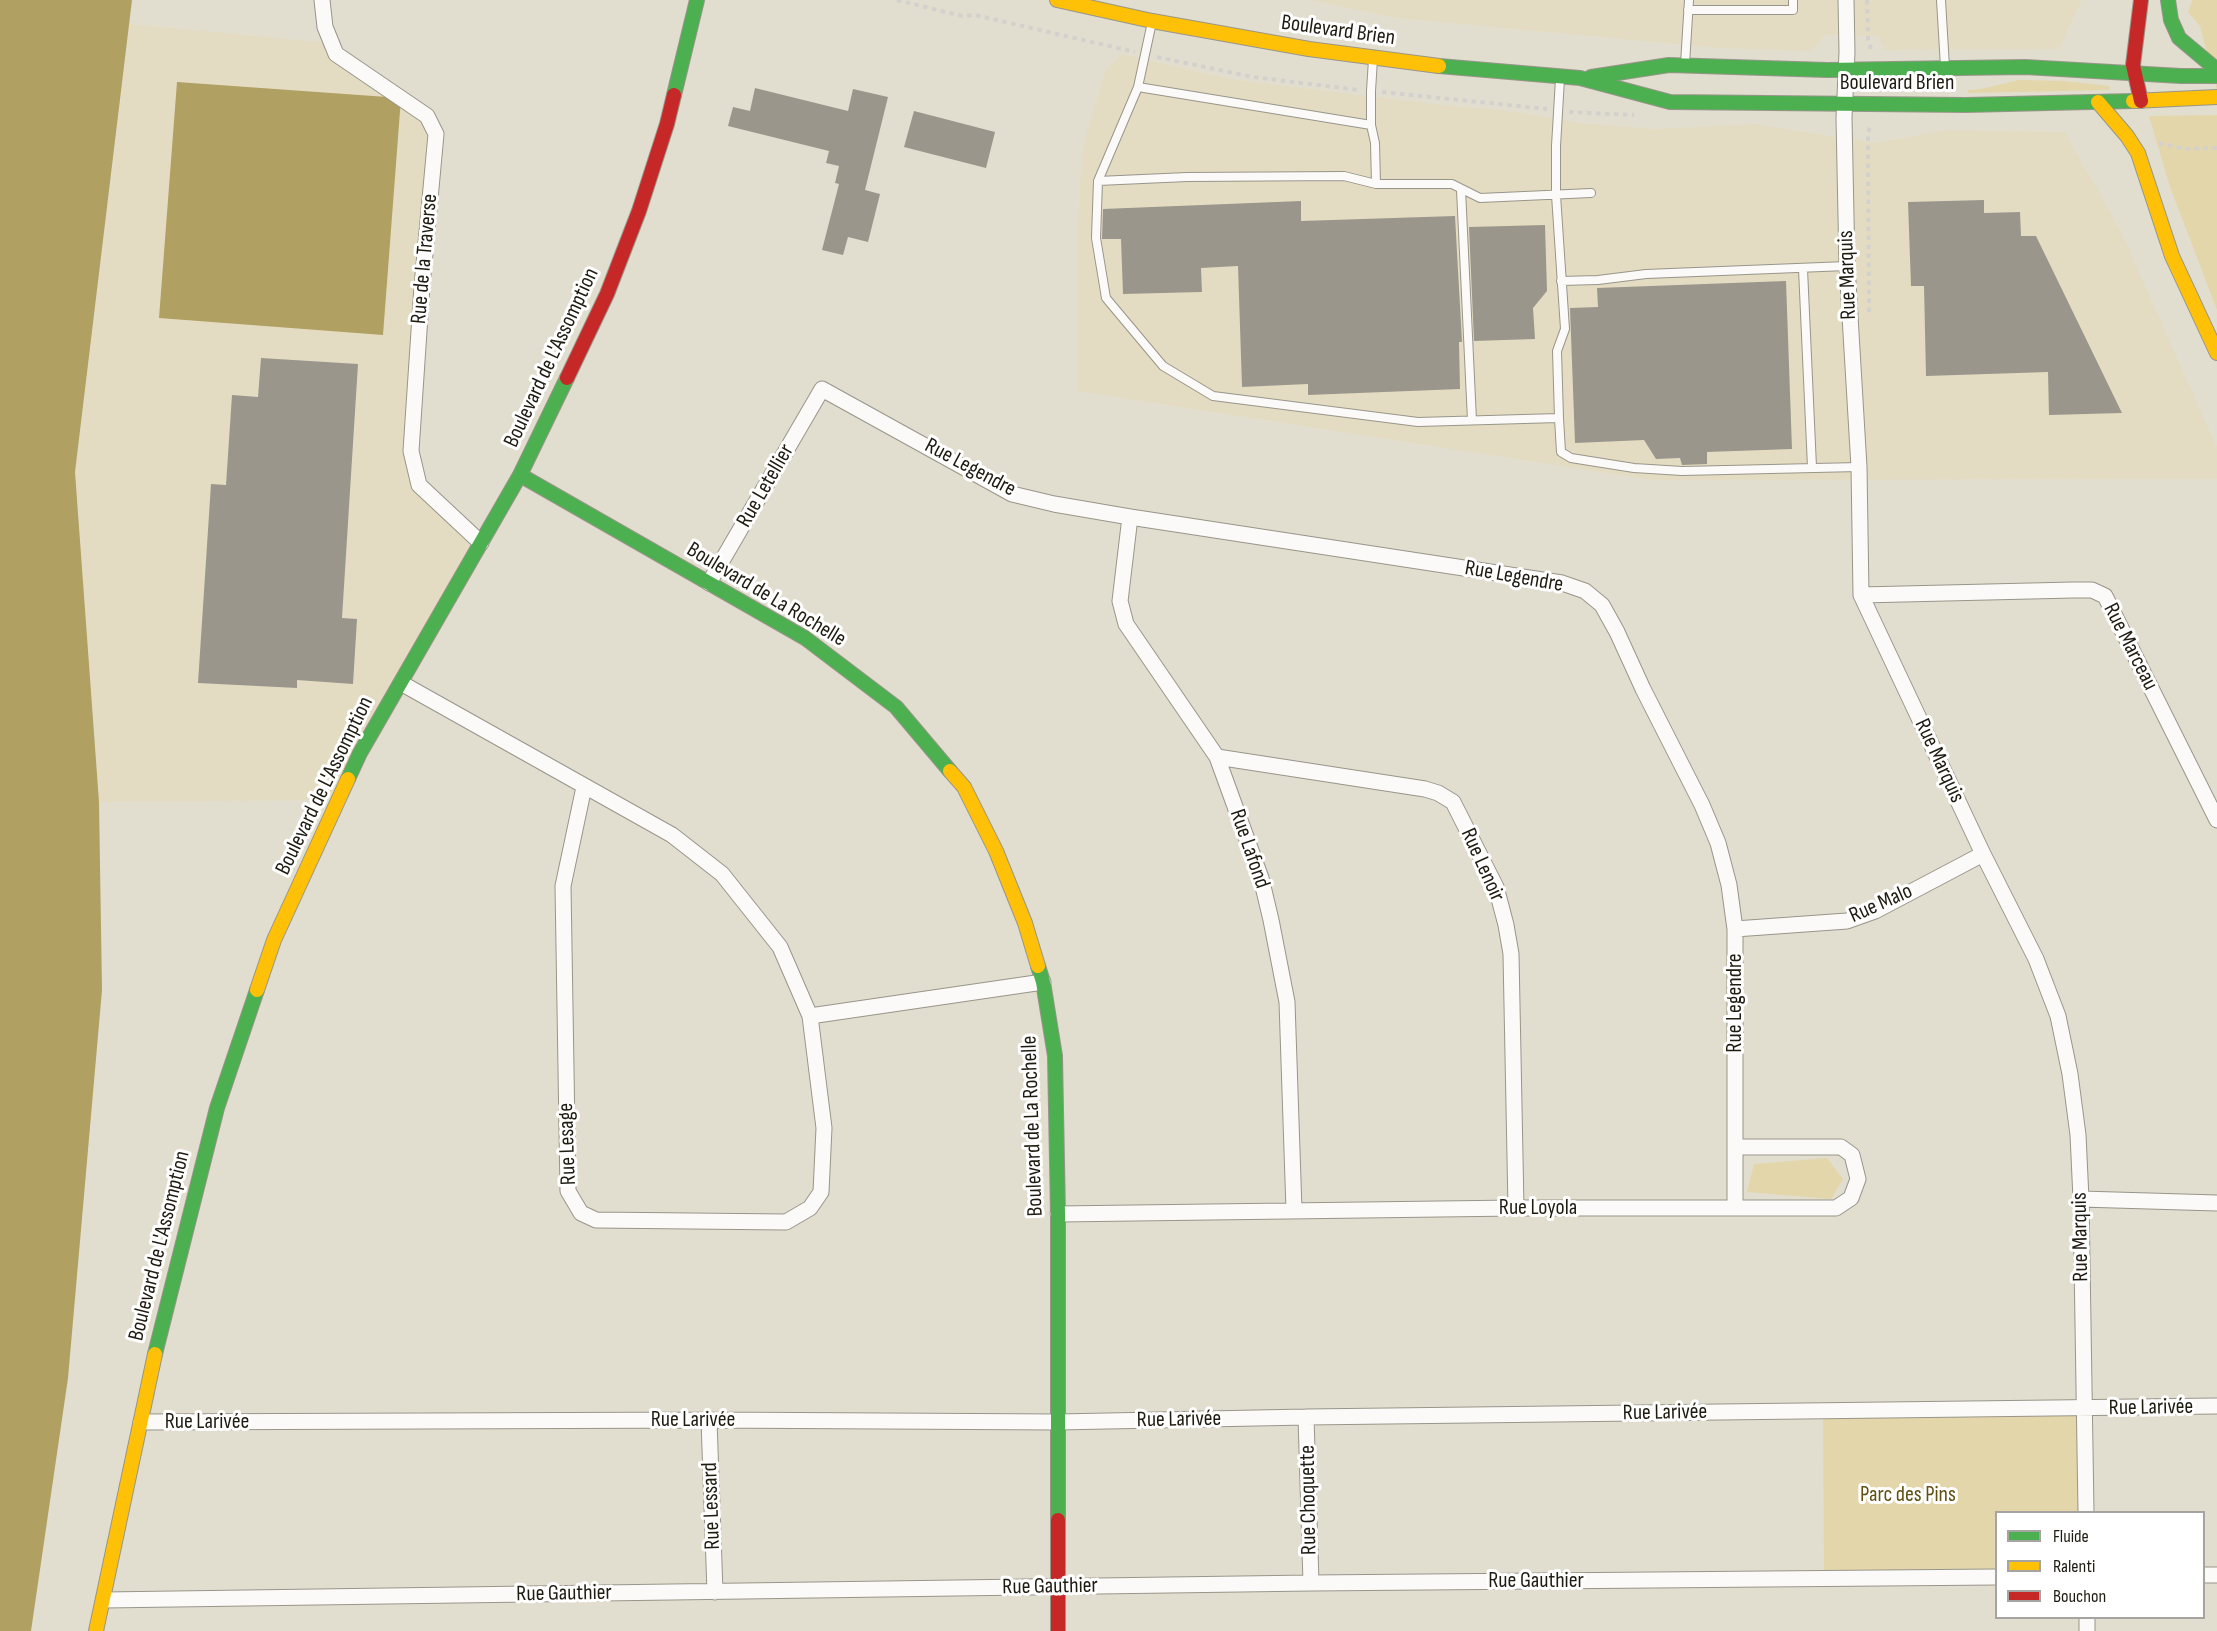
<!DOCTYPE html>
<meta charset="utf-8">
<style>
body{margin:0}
#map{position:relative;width:2217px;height:1631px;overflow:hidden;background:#e2decf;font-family:"Sofia Sans Condensed",sans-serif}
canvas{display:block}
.legend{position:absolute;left:1995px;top:1511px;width:210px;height:108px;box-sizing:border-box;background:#fff;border:2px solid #a5a4a0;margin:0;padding:8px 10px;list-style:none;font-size:18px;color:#1e1b11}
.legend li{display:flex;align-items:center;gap:12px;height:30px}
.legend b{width:30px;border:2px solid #a5a4a0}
</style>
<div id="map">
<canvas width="2217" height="1631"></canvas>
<ul class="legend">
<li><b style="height:8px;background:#4caf50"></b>Fluide</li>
<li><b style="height:8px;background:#ffc107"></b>Ralenti</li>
<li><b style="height:8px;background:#c62828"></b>Bouchon</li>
</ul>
</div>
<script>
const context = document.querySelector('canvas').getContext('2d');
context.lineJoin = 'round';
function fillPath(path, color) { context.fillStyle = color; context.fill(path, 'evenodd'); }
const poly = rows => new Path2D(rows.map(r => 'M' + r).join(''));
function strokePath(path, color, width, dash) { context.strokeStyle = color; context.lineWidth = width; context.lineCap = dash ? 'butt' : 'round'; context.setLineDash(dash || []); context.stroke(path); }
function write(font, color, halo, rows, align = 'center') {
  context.font = font + ' "Sofia Sans Condensed",sans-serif'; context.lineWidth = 6; context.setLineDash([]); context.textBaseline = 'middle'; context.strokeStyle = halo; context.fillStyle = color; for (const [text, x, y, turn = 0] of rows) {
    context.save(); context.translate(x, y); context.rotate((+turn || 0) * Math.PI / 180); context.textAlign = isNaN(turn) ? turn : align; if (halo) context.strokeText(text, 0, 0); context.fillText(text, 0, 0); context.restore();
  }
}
fillPath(poly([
 [1310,0,2082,0,2059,49,1884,50,1878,36,1825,35,1811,51,1719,48,1396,18],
 [130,24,320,42,436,134,411,451,419,485,481,543,337,800,99,802,75,472],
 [1121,54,1230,79,1441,105,1509,111,1580,123,1657,129,1755,124,1876,143,1945,130,2065,132,2121,231,2217,447,2217,479,1652,480,1077,391,1077,247,1082,150,1105,71]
]), '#e4dcc2');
fillPath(poly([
 [2192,0,2217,0,2217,90,2200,26,2188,12],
 [2019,80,2065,81,2110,86,2110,90,1968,93,1968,90,1981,89],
 [2217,115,2217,310,2170,187,2149,116],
 [1827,1158,1843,1179,1831,1199,1747,1192,1754,1164],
 [2083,1409,2086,1512,1996,1512,1996,1577,1824,1579,1823,1412]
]), '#e3d6aa');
fillPath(poly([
 [0,0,132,0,75,472,99,802,102,990,68,1378,31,1631,0,1631],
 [177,82,401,98,383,335,159,318]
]), '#b0a061');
fillPath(poly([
 [755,88,848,111,853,89,888,97,865,190,880,194,868,242,848,237,843,255,822,250,839,184,835,183,839,166,826,163,829,151,728,126,733,107,750,111],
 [914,111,995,132,986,168,904,147],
 [1984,200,1984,213,2020,212,2021,236,2036,236,2122,413,2049,415,2048,372,1926,376,1924,286,1911,286,1908,202],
 [1301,201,1301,221,1455,216,1462,342,1459,342,1460,389,1308,395,1308,384,1242,387,1238,266,1201,268,1202,292,1123,294,1121,239,1102,239,1103,209],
 [1545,225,1547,291,1533,308,1535,339,1474,341,1469,227],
 [1786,281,1792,449,1707,452,1707,464,1682,465,1680,458,1656,459,1644,440,1575,443,1570,308,1598,307,1597,288],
 [261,358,358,364,342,618,357,619,353,684,297,680,297,688,198,683,211,484,226,485,232,395,258,397]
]), '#9a968b');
const lane = poly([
 [1941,0,1945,67],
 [1688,10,1793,10,1793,0],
 [1152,22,1138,87,1098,181,1187,177,1344,176,1376,184,1452,184,1480,198,1591,193],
 [1373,59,1371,91,1371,125,1375,143,1376,184],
 [1685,64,1689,0],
 [1138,87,1371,125],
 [1098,181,1096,238,1106,298,1163,366,1213,396,1418,422,1559,418,1557,351,1565,329,1556,195,1556,146,1560,79],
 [1461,190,1472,420],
 [1803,269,1812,467],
 [1561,281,1598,280,1646,274,1847,266],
 [1559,418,1561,452,1571,458,1634,468,1682,471,1859,467]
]);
const street = poly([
 [322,0,325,27,336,54,427,116,436,134,422,286,411,451,419,485,481,543],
 [1846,0,1847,52,1844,118,1847,266,1859,467,1861,595,1983,854,2036,959,2058,1016,2070,1074,2078,1135,2081,1199,2086,1512],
 [1130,517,1120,601,1126,624,1217,757,1261,878,1271,920,1287,1002,1294,1210],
 [709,583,822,389,1012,494,1054,504,1130,517,1562,583,1585,591,1602,605,1617,632,1643,689,1702,805,1718,843,1729,885,1735,929,1735,1207],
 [1861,595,2073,590,2092,590,2105,596,2217,820],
 [401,683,672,835,722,874,780,947,810,1016,824,1128,821,1192,810,1208,786,1222,596,1220,581,1213,568,1191,563,886,584,787],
 [1217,757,1425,789,1438,793,1453,802,1496,887,1506,925,1511,954,1516,1208],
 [1735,929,1847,921,1875,911,1983,854],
 [810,1016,1043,982],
 [2081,1199,2217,1203],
 [1058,1214,1516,1208,1836,1208,1851,1198,1858,1179,1852,1155,1841,1147,1736,1147],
 [1306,1417,1311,1583],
 [709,1420,715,1592],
 [141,1422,709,1420,1058,1422,1306,1417,2217,1406],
 [2204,1575,2217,1575],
 [104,1600,1311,1583,1996,1577],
 [2087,1618,2087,1631]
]);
const fast = poly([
 [2168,0,2171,20,2179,38,2217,70],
 [1439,66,1580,78,1670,102,1966,105,2133,101],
 [1591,77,1669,65,1827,70,2025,67,2181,76,2217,76],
 [674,95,697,0],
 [520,475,805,638,896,707,950,771],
 [348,779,360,753,520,475,567,378],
 [1038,966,1043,982,1055,1056,1058,1214,1058,1520],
 [155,1354,217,1108,257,990]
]);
const slow = poly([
 [1057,0,1152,21,1309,49,1439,66],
 [2133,101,2217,97],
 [2098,102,2127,136,2138,153,2172,256,2217,353],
 [950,771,964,787,996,851,1025,923,1038,966],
 [257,990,274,940,348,779],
 [96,1631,155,1354]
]);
const jam = poly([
 [2141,0,2133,65,2141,101],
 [567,378,607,294,639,211,667,124,674,95],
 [1058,1520,1058,1631]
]);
strokePath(lane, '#98958a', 10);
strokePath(street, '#98958a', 17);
strokePath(fast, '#98958a', 16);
strokePath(slow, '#98958a', 16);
strokePath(jam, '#98958a', 16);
strokePath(poly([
 [897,0,962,16,975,15,1135,52],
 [1867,0,1868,39,1871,49],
 [1157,57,1253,77,1359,90],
 [1382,92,1547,109],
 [1569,112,1634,115],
 [2159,143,2185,149,2217,148],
 [1869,312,1868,135,1870,125]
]), '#d3d1cd', 4, [4.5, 4.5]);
strokePath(lane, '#fbfaf8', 8);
strokePath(street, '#fbfaf8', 15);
strokePath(fast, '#4caf50', 14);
strokePath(slow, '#ffc107', 14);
strokePath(jam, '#c62828', 14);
write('22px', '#1e1b11', '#fff', [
 ["Boulevard Brien",1338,31,8],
 ["Boulevard Brien",1897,83],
 ["Rue de la Traverse",425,259,-85],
 ["Rue Marquis",1848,275,-92],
 ["Boulevard de L'Assomption",552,358,-65],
 ["Rue Legendre",970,468,28],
 ["Rue Letellier",766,486,-60],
 ["Rue Legendre",1514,577,10],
 ["Boulevard de La Rochelle",766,595,31],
 ["Rue Marceau",2130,647,63],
 ["Rue Marquis",1939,761,65],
 ["Boulevard de L'Assomption",325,786,-64],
 ["Rue Lafond",1249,849,71],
 ["Rue Lenoir",1482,865,66],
 ["Rue Malo",1881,904,-24],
 ["Rue Legendre",1735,1003,-90],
 ["Boulevard de La Rochelle",1033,1126,-92],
 ["Rue Lesage",568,1144,-92],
 ["Rue Loyola",1538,1208],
 ["Rue Marquis",2081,1237,-91],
 ["Boulevard de L'Assomption",160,1246,-76],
 ["Rue Larivée",2151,1408,-1],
 ["Rue Larivée",1665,1413,-1],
 ["Rue Larivée",693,1420],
 ["Rue Larivée",1179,1420,-1],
 ["Rue Larivée",207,1422],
 ["Rue Choquette",1309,1500,-91],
 ["Rue Lessard",712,1506,-92],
 ["Rue Gauthier",1536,1581],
 ["Rue Gauthier",1050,1587,-1],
 ["Rue Gauthier",564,1594,-1]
]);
write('22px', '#605012', '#fff', [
 ["Parc des Pins",1908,1495]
]);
</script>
